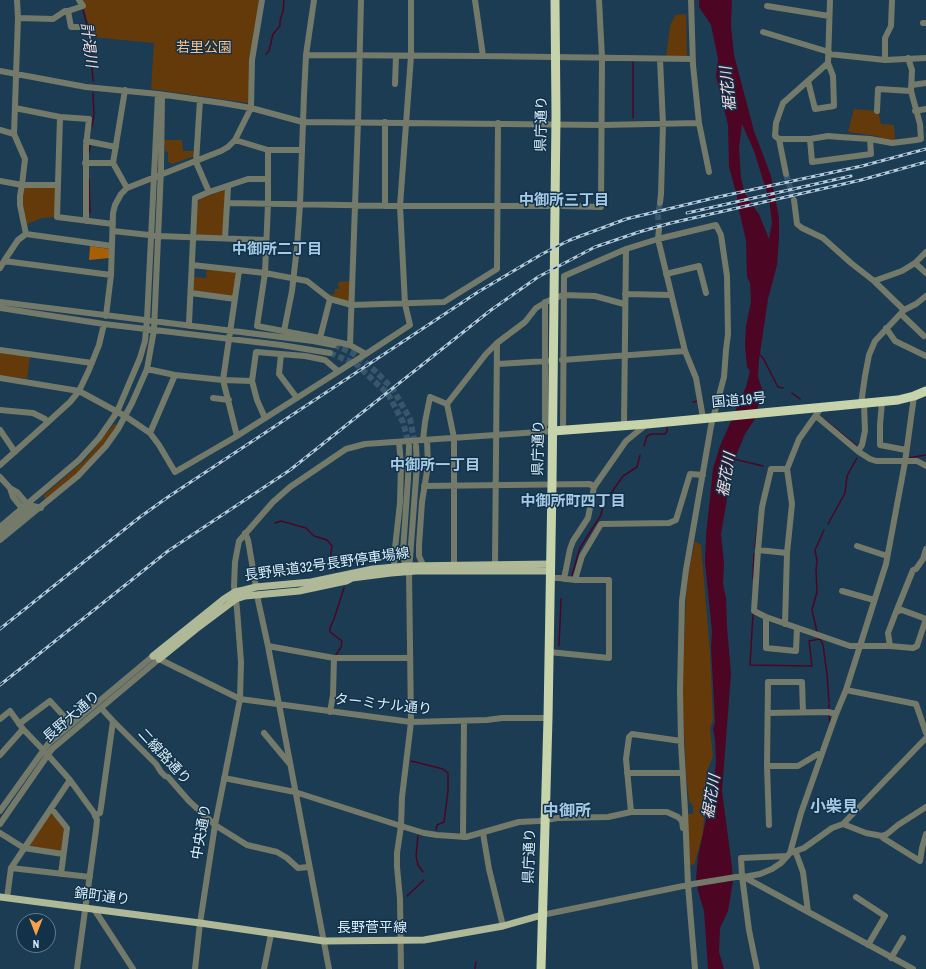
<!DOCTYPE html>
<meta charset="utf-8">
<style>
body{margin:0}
#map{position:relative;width:926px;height:969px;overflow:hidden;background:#1c3c53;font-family:"Archivo Narrow",sans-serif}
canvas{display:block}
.north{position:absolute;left:16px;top:913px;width:40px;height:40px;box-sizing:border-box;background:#113248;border:1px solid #627d90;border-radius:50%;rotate:180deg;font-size:11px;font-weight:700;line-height:16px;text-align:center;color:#dbeefc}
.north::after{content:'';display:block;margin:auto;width:14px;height:18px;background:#f8a04b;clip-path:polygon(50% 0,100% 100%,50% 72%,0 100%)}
</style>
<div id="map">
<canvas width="926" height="969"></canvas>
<div class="north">N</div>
</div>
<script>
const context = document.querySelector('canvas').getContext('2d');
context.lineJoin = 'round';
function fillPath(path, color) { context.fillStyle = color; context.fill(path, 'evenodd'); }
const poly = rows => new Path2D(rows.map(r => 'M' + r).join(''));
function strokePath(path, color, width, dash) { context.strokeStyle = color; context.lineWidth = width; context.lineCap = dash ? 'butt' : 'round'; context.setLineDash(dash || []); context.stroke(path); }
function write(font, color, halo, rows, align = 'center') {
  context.font = font + ' "Archivo Narrow","Noto Sans JP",sans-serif'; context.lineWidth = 3; context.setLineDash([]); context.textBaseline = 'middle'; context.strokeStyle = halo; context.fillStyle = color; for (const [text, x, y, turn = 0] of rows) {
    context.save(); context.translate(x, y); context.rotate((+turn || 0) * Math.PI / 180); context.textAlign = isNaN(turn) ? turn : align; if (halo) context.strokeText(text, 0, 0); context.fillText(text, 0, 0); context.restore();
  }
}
fillPath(poly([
 [80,0,259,0,248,103,151,89,154,43,92,37,84,8],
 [686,14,687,58,666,57,670,26,675,15],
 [854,109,878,111,881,124,894,125,895,140,887,140,877,136,848,132],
 [156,140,182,140,183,151,194,151,194,156,172,164,168,162,168,152,165,151,165,145],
 [26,186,54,187,56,188,55,217,42,218,27,224,22,200,22,193],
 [224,190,226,192,223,233,221,236,198,235,196,233,198,202,200,199],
 [207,269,234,272,236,274,234,295,231,297,196,292,193,289,194,277,206,278],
 [351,281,350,302,330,298,328,295,335,294,335,289,339,289,338,282],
 [0,352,30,356,27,379,0,375],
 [114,424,117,425,106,442,77,475,46,500,43,496,86,459],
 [695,541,701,545,710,653,713,720,710,728,713,756,707,771,703,833,694,865,689,864,687,814,693,814,693,806,689,801,686,774,682,689,686,597,689,571],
 [50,812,64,827,61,851,28,846]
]), '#653a0a');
fillPath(poly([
 [90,246,109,249,109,258,89,260]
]), '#a85f03');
fillPath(poly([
 [699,0,732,0,731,25,734,55,754,131,771,176,779,218,779,239,777,265,768,299,759,360,758,377,762,389,755,419,745,434,733,463,721,534,724,563,723,584,726,598,727,627,731,674,722,791,732,867,733,881,728,911,720,928,719,952,724,969,708,969,704,911,698,891,696,878,698,857,714,780,716,762,715,739,713,729,715,722,711,647,712,632,705,562,706,535,713,469,720,446,746,387,750,371,747,367,745,345,746,326,751,302,750,283,747,277,746,240,738,206,737,196,729,167,728,125,716,76,718,59,711,25,699,7],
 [742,124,754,151,769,199,772,223,769,239,759,214,750,202,745,194,741,178,739,147]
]), '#4c0624');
strokePath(poly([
 [83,10,89,32,93,81],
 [266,54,269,51,273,34,280,26,280,21,283,11,284,0],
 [633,62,633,118],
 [92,126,94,115,93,93],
 [89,153,90,145],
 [89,179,90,213],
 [759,354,763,358,778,387,783,388],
 [792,393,800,399],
 [693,402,698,401],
 [825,420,858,447],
 [644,446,647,436,651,434,665,434,667,431,667,427],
 [908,458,926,455],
 [734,459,763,466],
 [275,523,281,521,306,528,314,536,327,540,332,546,330,561,332,565,336,570],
 [828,524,845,493,847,476,857,458],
 [755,548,758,522],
 [572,575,580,548,601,515,604,500,612,492,623,476,637,467,640,455],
 [753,578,754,554],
 [753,614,750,665,812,666,809,641,820,639],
 [817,632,812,610,817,592,816,569,817,561,815,550,824,530],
 [820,638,823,645,827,674,829,702],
 [559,646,561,599],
 [336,655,341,647,342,641,330,632,330,628,334,619,344,588],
 [829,704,829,710],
 [829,715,830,722],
 [411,761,443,769,448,773,448,791,444,822,437,825,436,830],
 [418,836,416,856,418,865,423,872],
 [407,896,424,880],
 [475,969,476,962]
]), '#4c0624', 1.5);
strokePath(poly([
 [786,174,794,200],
 [659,229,658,216,660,203],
 [334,345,351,352,369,365,393,389,410,419,415,444],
 [330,353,356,364,388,394,403,422,409,446]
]), '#39576c', 6, [6, 3]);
strokePath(poly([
 [475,0,483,56],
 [691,0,693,65,699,123,709,172],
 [767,6,829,16],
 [68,11,83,6,79,0],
 [18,18,53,19,65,11,68,11,71,27,86,27],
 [923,23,926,23],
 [763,32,829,52],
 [829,54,885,60,926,58],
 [306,55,483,56,692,59],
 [885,60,885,38,891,26,892,0],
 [828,63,783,103,776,123,775,136,779,139,810,139,828,136,840,137,870,139,892,143,916,140,921,139,920,124,911,91,912,70,908,58],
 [0,71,86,87,158,94,222,103,251,108,303,122,603,125,699,123],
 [808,81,815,109,834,106,833,76,828,63,830,0],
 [395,84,396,56],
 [912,85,926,83],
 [125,90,113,163,127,188],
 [200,100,196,162,209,192],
 [15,108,60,117,57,217,113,224],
 [877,111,878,89,911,91],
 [915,111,926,109],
 [60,117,89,119,86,146,86,221],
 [0,130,14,134,18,18,17,0],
 [14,134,25,159,22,185,57,185],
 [779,139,786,174],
 [810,139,812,162,871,154,870,139],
 [235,140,268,150,301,150],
 [86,141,116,147],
 [85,163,113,163],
 [0,181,22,185,20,196,20,205,26,234],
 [794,200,797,224,802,228,823,238,851,263,874,281,904,310],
 [227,203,400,206,548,206],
 [660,203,661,194,663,124,660,59],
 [385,206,385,122],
 [563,206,601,207,602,58,599,0],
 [113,231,158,236,266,240],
 [225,238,228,187],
 [4,261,111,275],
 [915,263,926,273],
 [192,265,265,273,307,281,330,299,352,305,444,302,497,269,498,123],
 [0,268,4,261,18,240,26,234,112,246],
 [666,274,699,266,706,293],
 [874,281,902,271,915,263,926,252],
 [191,293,235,299],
 [625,294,671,295],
 [0,302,313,341,334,345],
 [0,308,104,324,281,345,330,353],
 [901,314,924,336],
 [106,316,111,275,113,213,115,205,121,194,127,188,221,151,228,147,235,140,251,108,252,60,262,0],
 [190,326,189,323,195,198,209,192,248,179,267,179],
 [886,328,895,341,926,356],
 [284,331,292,291,297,247,300,204,304,95,306,55,314,0],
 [320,338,330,299],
 [350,345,358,122,361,0],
 [0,350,92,363],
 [685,351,696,378,703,418],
 [281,354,279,374,297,398],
 [366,354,410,325,405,304,400,206,411,56,411,0],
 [562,360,685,351,658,239,659,229],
 [498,364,547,361],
 [147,369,175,375,223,380,252,381,256,352,305,356,325,360,338,371],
 [0,378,79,391,125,416,150,433,159,445,175,472,237,436,366,354,350,345,320,338,257,326,265,273,268,204,268,150],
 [252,381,257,400,265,418],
 [213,398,229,400],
 [882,402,880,425,880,445,906,450],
 [861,404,865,376,869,355,875,341,904,310,916,304,926,296],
 [0,410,33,413,45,419,47,423],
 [816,416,859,452,870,459,876,461,917,461,926,466],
 [624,425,626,249,658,239,716,225,721,235,727,276,728,334,726,350,724,377,711,426,686,570,682,601,680,690,681,743,685,811,688,885,695,969],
 [0,430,15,452],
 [563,430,564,276,626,249],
 [542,432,545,424,545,302],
 [150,433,175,375],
 [237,436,223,380,239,271],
 [423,440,425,422,430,397,447,404],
 [858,451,862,445,865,431,864,404],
 [0,465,47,423,70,402,79,391,89,370,99,345,104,324],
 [787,469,771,469,762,507,758,550,754,611,766,617,850,646,890,646,913,648,917,646,926,619,902,610,896,612,888,633,890,646],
 [0,477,10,488,17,492,27,504],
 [424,486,590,484,594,487],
 [10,488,13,497,22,508],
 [0,527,79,460,99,438,117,412,140,358,145,341,147,320,158,94],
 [0,533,33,506,41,508],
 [245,533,248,540,256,587],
 [0,540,78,476,106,446,118,429,132,403,147,369,154,330,161,169,162,95],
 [857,546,887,556],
 [758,550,787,553],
 [423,565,419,556,419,545,422,502,428,465,427,440],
 [454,565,454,438,447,404,486,354,497,343,525,322,536,308,548,301,563,295,595,296,624,304],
 [495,565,497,343],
 [394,567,395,548,400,503,401,464,399,442],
 [407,568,404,560,403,551,408,479,409,446],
 [564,579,570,549,573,541,588,518,594,487,626,441,647,424],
 [575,580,582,556,601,524,669,523,676,520,690,474,703,475],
 [842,591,874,600],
 [259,594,258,600,268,646,329,969],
 [896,612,913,570,916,569,923,559,926,549],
 [766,617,766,648,796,651,797,628],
 [785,624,787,553,792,504,787,469,799,439,821,408],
 [268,646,334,658,410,658],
 [549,652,609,658,609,580,575,580,559,578,550,578],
 [846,690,916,704,926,733],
 [330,712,333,695,334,658],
 [768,713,828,712,836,714],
 [0,719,10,711,23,729,47,754,70,780,94,813,97,820,96,830,77,969],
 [113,721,156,764,161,772,165,776,168,777,189,801,215,825,247,845,277,852,287,858,298,868,309,867],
 [19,724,50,701,71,724],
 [264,733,289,763],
 [0,755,23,729],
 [767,766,798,766,818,754,821,756],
 [627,773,682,773],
 [224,778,295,792,401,826,424,833,437,835,466,837,519,822,539,821,558,818,608,817,631,812,667,812,678,817,682,821,683,828],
 [51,808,67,828,61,874],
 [0,811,48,744,153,656,240,699,411,722,487,720,502,718,548,718],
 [631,812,626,759,629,737,632,734,681,741],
 [95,816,100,813,101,807,113,721,101,708],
 [0,824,52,749,159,659],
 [843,824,866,833,882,836,887,834,898,825,926,807],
 [769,825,767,766,768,682,802,682,803,712],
 [0,833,24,848,63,854],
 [483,833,489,869,503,926],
 [882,836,883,838,920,861,922,848,926,834],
 [463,837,464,721],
 [794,852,796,853,803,872,808,912],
 [790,853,804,848,832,828,843,824,926,738],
 [11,868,90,877],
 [744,877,913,969],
 [856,897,885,916,868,945],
 [7,898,11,868,70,780],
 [94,909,133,969],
 [542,915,693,884,736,877,744,877,760,874,772,869,781,863,790,853,801,813,836,714,846,690,886,564,905,462,914,396],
 [891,958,903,938],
 [195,969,200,923,215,825,240,699,241,662,237,609,234,586,235,562,239,541,273,502,290,487,346,449,365,444,553,431],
 [264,969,271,934],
 [401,969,400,899,397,867,397,853,401,826,402,797,411,722,409,571,417,465,416,446],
 [757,969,749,930,742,876,741,858,787,856]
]), '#747a6a', 6);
strokePath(poly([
 [153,656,224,599,235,592,244,590,256,587,311,582,373,569,406,566,551,564],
 [159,659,196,629,236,599,245,596,299,591,346,581,352,578,391,573,416,571,550,571],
 [0,897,200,923,324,941,424,940,503,926,542,915]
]), '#afb998', 7);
strokePath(poly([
 [553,431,647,424,898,400,914,396,926,391],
 [541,969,548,718,552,484,556,115,555,0]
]), '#c6d3ab', 9);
const rail = poly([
 [687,213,851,176],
 [0,629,140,517,168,497,478,292,542,254,570,240,626,219,718,197,862,166,926,149],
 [0,685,168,551,290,470,491,310,538,277,595,247,639,232,671,223,861,180,926,162]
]);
strokePath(rail, '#b6ccdc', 3);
strokePath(rail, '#113248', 1.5, [4.5]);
write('14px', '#f9be8b', '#113248', [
 ["若里公園",204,48]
]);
write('14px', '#dbeefc', '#113248', [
 ["県庁通り",542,124,-89],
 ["国道19号",739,401,-5],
 ["県庁通り",539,448,-89],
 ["長野県道32号長野停車場線",327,565,-8],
 ["ターミナル通り",383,705,6],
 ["長野大通り",72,717,-41],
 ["二線路通り",164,757,47],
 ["中央通り",202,832,-80],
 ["県庁通り",530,856,-88],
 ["錦町通り",102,897,7],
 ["長野菅平線",372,928]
]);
write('italic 15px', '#f5dae0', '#113248', [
 ["計渇川",88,45,83],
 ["裾花川",729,89,-96],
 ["裾花川",727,475,-81],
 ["裾花川",712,797,-81]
]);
write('bold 15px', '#a6cae6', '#113248', [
 ["中御所三丁目",564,201],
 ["中御所二丁目",277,250],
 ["中御所一丁目",435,466],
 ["中御所町四丁目",573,502]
]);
write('bold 16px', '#a6cae6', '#113248', [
 ["小柴見",834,808],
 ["中御所",567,812]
]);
</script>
